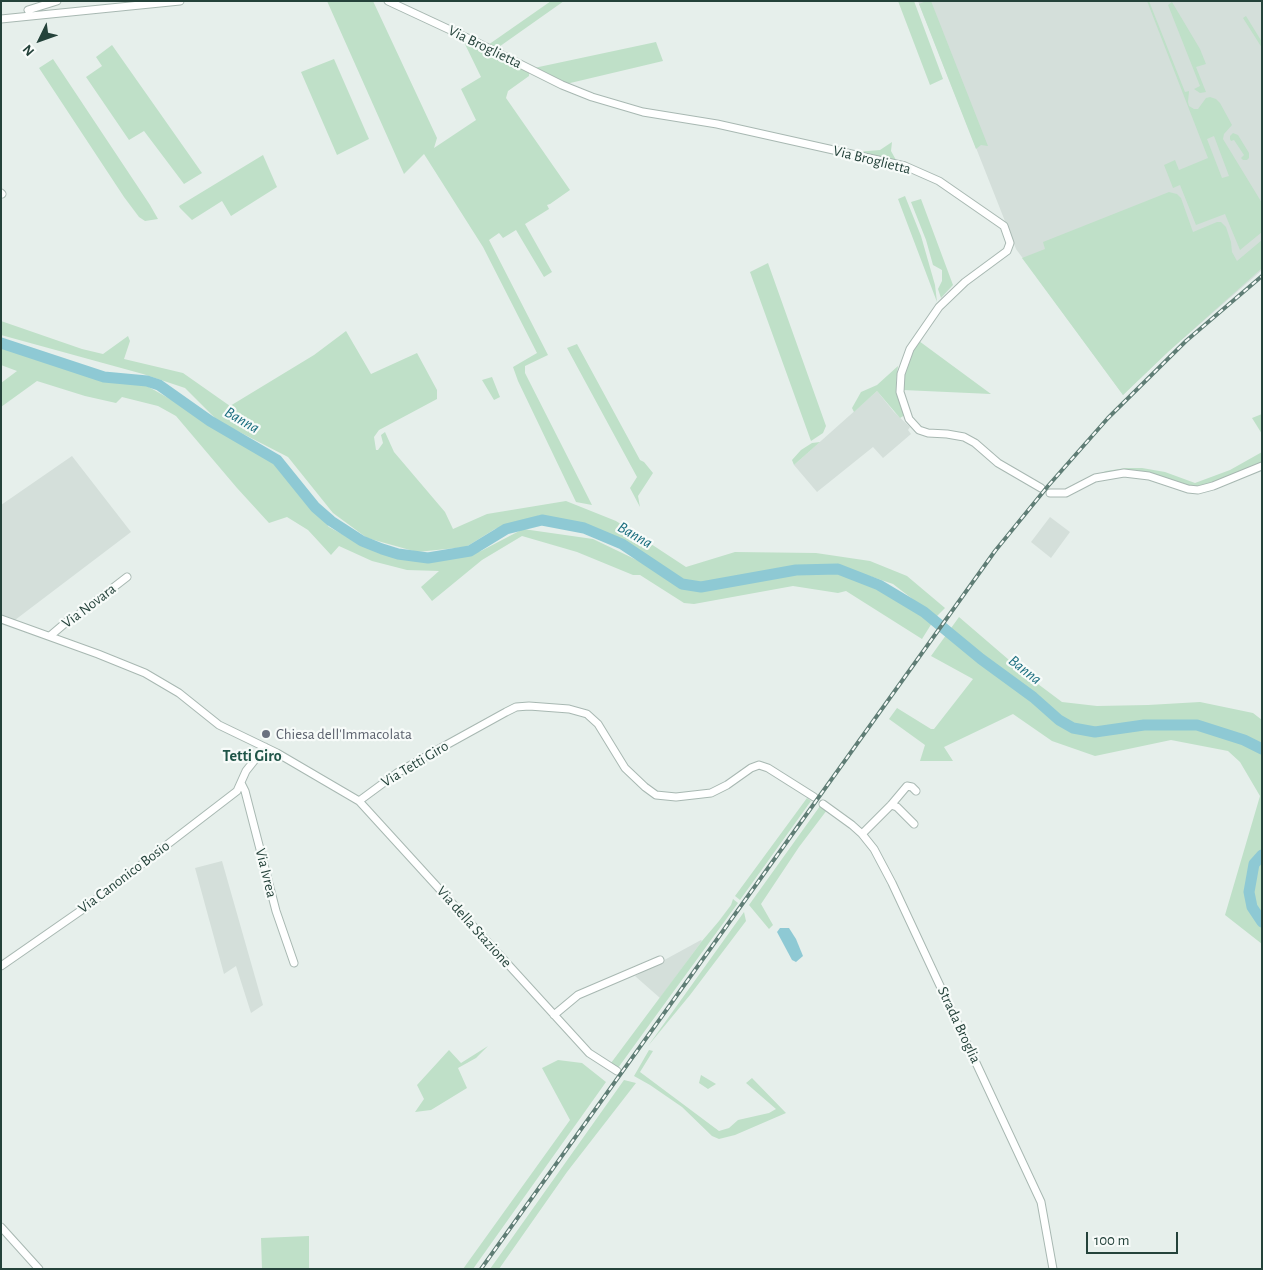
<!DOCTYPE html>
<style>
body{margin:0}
#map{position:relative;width:1263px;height:1270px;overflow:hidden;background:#e6efeb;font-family:"Alegreya Sans",sans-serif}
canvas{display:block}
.frame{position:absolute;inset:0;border:2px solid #24423a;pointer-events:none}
.north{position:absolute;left:15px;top:15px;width:50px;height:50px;-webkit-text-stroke:4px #f7fbf9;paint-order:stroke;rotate:228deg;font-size:14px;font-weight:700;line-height:20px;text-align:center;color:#24423a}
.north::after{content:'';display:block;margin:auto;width:18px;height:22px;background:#24423a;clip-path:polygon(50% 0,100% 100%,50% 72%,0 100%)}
.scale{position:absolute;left:1086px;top:1232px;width:92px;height:22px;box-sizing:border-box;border:2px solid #24423a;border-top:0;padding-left:6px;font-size:15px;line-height:18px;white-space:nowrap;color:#24423a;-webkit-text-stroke:4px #f7fbf9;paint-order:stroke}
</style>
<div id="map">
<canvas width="1263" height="1270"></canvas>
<div class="frame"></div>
<div class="north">N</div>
<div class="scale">100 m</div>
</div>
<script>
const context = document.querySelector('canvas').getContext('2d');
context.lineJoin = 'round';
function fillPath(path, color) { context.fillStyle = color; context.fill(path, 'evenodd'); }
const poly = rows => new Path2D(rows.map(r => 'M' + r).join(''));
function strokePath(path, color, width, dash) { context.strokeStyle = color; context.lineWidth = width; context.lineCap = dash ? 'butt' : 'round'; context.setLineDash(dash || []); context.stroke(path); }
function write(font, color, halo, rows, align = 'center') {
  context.font = font + ' "Alegreya Sans",sans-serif'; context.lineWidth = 4.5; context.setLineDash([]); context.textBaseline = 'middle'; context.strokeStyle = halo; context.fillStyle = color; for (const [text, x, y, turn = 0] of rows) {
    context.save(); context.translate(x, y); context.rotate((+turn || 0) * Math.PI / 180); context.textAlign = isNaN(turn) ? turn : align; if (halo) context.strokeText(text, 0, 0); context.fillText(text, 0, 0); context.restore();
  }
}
fillPath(poly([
 [918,1,1262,1,1262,270,1169,351,1123,395,1016,249],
 [877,391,894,412,910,427,908,430,911,434,883,458,873,447,817,492,794,465],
 [72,456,131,532,15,620,1,615,1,505],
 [1050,517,1070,532,1051,558,1031,542],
 [222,861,263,1005,251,1013,236,966,224,974,195,868],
 [701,940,702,941,660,998,635,976]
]), '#d4dfda');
fillPath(poly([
 [327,1,373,1,437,138,434,148,476,120,461,89,481,77,461,36,529,71,529,76,508,91,506,98,570,190,550,204,547,205,549,209,525,224,552,272,544,277,516,230,503,238,499,233,489,240,548,355,525,366,525,373,592,505,576,502,518,381,513,367,537,353,483,247,424,154,404,174],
 [551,1,564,1,496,49,488,45],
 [898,1,914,1,943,79,930,85],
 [926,1,931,1,988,146,981,145,976,149,919,4],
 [1147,1,1149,1,1185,92,1189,91,1188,102,1189,106,1194,109,1198,109,1206,98,1210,97,1216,99,1220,103,1232,125,1224,134,1223,139,1262,203,1262,232,1240,250,1225,214,1196,225,1180,185,1173,188,1164,165,1175,160,1179,170,1208,158],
 [1214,136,1229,176,1222,178,1207,139],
 [1172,2,1200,49,1206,64,1196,67,1206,92,1200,93,1194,89,1200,86,1168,5],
 [1246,16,1262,42,1262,48,1243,18],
 [656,42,663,61,566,84,534,68],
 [112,45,202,173,184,184,144,131,129,140,86,77,102,66,96,57],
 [53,59,150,205,158,219,145,221,139,217,124,197,39,68],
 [334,59,369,139,337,155,301,72],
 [1233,133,1238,135,1249,153,1249,158,1247,160,1243,160,1241,158,1244,155,1234,140,1231,141,1230,139,1230,136],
 [892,142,891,151,896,160,856,152,880,150],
 [263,155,277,187,231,216,222,201,192,220,180,208,179,206],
 [1169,192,1177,194,1181,198,1193,232,1217,222,1221,222,1226,227,1231,242,1232,252,1237,261,1262,240,1262,268,1169,351,1123,395,1022,258,1045,249,1043,242],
 [905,196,921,236,935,285,937,302,898,199],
 [921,199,953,285,941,298,938,289,942,281,942,270,933,265,926,240,911,202],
 [768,263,826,426,823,433,811,441,750,272],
 [1,321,82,349,103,354,128,336,130,341,124,359,183,373,230,406,314,355,346,331,371,374,417,353,437,390,437,399,379,430,374,437,376,450,378,450,383,443,381,435,385,432,394,452,445,512,453,529,487,514,566,501,616,521,686,567,735,552,816,553,870,561,907,576,945,608,936,617,893,584,840,566,798,566,703,583,685,581,626,541,587,525,541,515,495,529,466,547,417,552,367,538,333,513,288,457,218,421,185,388,143,374,1,335],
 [919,341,991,394,903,390,903,373,909,356],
 [577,344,640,460,644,462,653,473,638,496,640,507,630,488,637,477,567,348],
 [1,345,107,380,147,386,195,413,221,432,260,452,285,472,307,502,329,527,362,545,396,558,426,561,466,555,481,551,523,529,593,539,641,562,681,588,702,590,794,573,834,572,877,586,932,623,922,639,846,591,838,593,793,586,694,604,684,603,640,575,633,575,577,552,522,536,482,560,432,601,421,587,439,571,407,570,372,561,339,546,331,555,308,530,287,517,269,523,237,488,176,416,158,406,122,397,116,403,85,396,37,381,1,407,1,383,17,371,1,365],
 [898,366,896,382,897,396,905,415,900,418,877,391,854,412,852,408,861,392,877,385],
 [492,377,500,397,494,400,482,380],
 [1262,414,1262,434,1252,418],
 [820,442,794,465,792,460,801,450,812,443],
 [1262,452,1262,463,1205,488,1189,487,1127,471,1089,478,1106,471,1126,468,1142,468,1165,472,1195,483,1230,470],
 [959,617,1030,678,1062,702,1097,706,1148,705,1200,702,1253,713,1262,720,1262,944,1225,915,1260,796,1240,762,1228,751,1171,740,1095,756,1052,741,1013,714,944,747,953,761,920,761,925,745,889,719,897,708,931,729,934,729,973,679,931,656],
 [807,798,811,801,740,900,735,896],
 [820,806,827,810,799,847,761,904,773,925,769,929,749,905],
 [733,899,738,903,652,1021,618,1068,611,1063,702,941,719,921,731,905],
 [744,912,746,921,690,995,648,1046],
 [488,1046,476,1058,458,1068,467,1088,431,1110,415,1112,424,1099,417,1085,449,1050,461,1063],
 [649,1050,653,1051,640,1072,719,1131,729,1128,738,1120,769,1113,776,1109,746,1083,752,1078,786,1113,735,1135,719,1139,712,1136,682,1107,650,1085,634,1076],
 [558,1060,582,1063,606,1082,473,1269,463,1269,570,1120,542,1068],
 [701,1075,716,1084,708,1089,699,1083],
 [624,1080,636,1083,567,1172,499,1269,490,1269],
 [309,1236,309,1269,262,1269,261,1238]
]), '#bfe0c8');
fillPath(poly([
 [780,928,789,928,796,939,803,956,796,962,792,960,777,932]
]), '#8ec9d4');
strokePath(poly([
 [1,343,104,377,147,381,159,385,210,421,277,460,315,507,331,521,362,541,382,549,398,554,428,558,470,551,506,529,542,520,584,528,622,544,682,584,701,587,796,570,838,569,879,585,924,612,981,659,1033,697,1059,720,1073,728,1095,732,1144,725,1197,725,1244,740,1262,749],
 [1262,855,1254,864,1249,892,1252,907,1262,922]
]), '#8ec9d4', 11);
const minor = poly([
 [388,1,476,42,562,85,592,97,643,112,717,124,905,166,939,181,1004,226,1010,243,1007,251,965,282,939,307,910,349,901,374,900,392,909,419,919,430,928,433,947,434,964,437,975,443,998,463,1041,488],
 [28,10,57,1],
 [1,19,180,1],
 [1,193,2,194],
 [1050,493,1066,493,1095,478,1124,473,1149,476,1188,489,1198,490,1213,486,1262,466],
 [1,619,98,654,145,673,179,693,219,725,277,753,359,801,397,773,439,749,506,712,516,707,529,706,569,709,587,714,598,724,625,768,645,787,656,795,676,797,711,793,727,785,751,768,759,765,768,768,814,797],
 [50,636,70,619,74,618,127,577],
 [241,783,245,791,276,911,294,963],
 [359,801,589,1053,617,1071],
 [823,804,852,825,862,834,874,849,892,883,1041,1202,1053,1269],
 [891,805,897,807,914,824],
 [862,834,891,805,907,786,912,787,916,791],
 [1,966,86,907,237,791,246,771,265,747],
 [554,1015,578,995,660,960],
 [1,1227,39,1269]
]);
strokePath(minor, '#a8b8b2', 9);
strokePath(minor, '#fff', 7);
const rail = poly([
 [481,1269,995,551,1048,486,1108,418,1186,341,1262,276]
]);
strokePath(rail, '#5f7d75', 4);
strokePath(rail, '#f7fbf9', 2, [5.5]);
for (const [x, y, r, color] of [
 [266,734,5,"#6b7280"]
]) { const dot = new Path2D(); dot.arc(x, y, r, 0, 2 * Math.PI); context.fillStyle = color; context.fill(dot); strokePath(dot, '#f7fbf9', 2); }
write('15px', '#24423a', '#f7fbf9', [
 ["Via Broglietta",485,47,26],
 ["Via Broglietta",872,160,14],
 ["Via Novara",89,606,-37],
 ["Via Tetti Giro",415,764,-31],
 ["Via Ivrea",266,873,76],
 ["Via Canonico Bosio",124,877,-37],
 ["Via della Stazione",474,927,48],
 ["Strada Broglia",959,1025,65]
]);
write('15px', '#5b616d', '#f7fbf9', [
 ["Chiesa dell'Immacolata",276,734]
], 'left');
write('italic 16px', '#1c6f80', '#f7fbf9', [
 ["Banna",242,420,30],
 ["Banna",635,535,30],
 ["Banna",1025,670,38]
]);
write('bold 16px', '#1f5548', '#f7fbf9', [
 ["Tetti Giro",252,756]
]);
</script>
